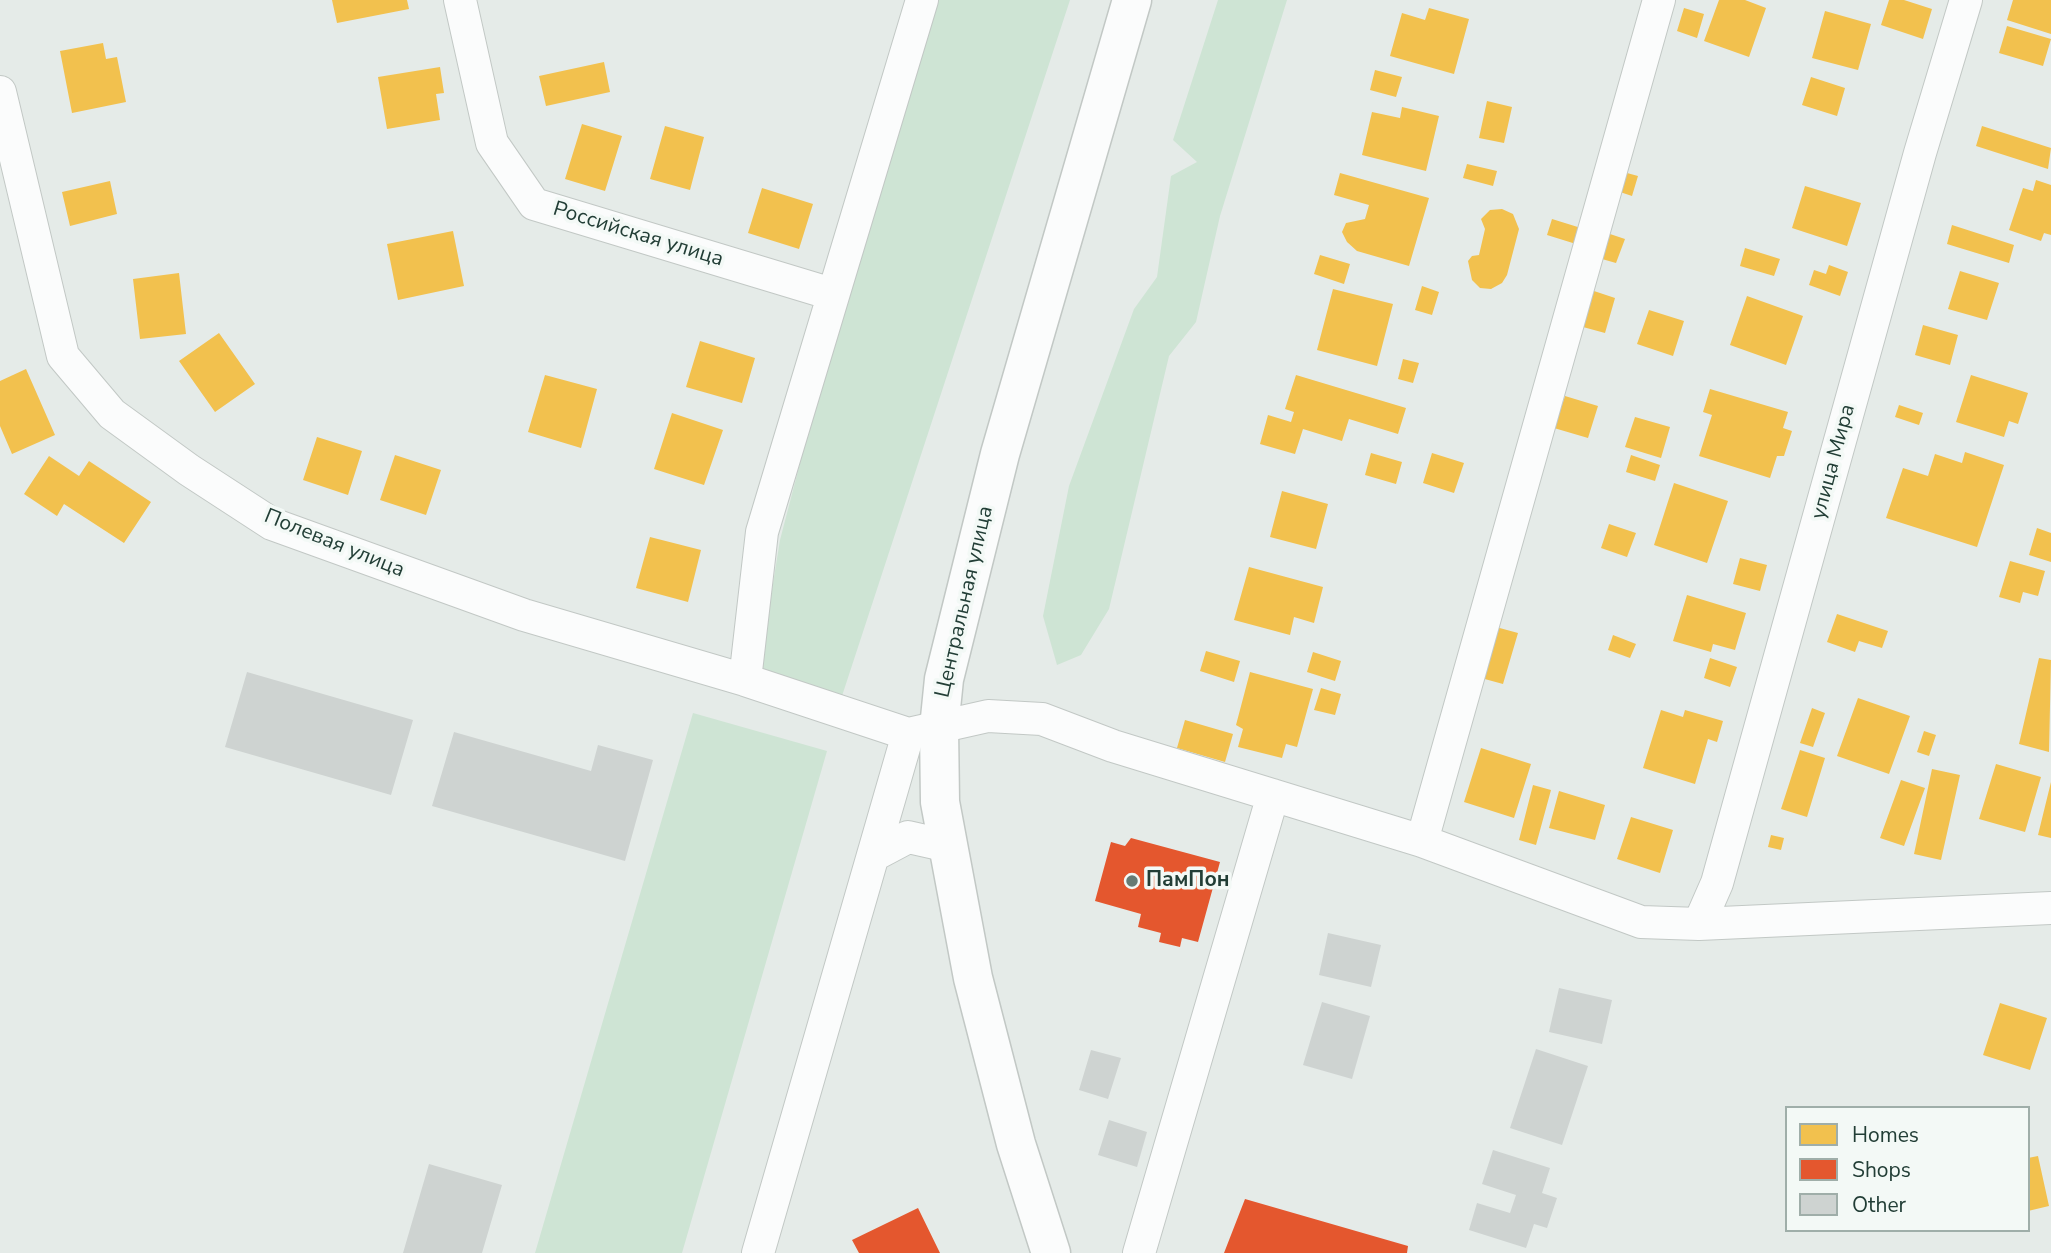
<!DOCTYPE html>
<meta charset="utf-8">
<style>
body{margin:0}
#map{position:relative;width:2051px;height:1253px;overflow:hidden;background:#e5ebe8;font-family:"Nunito Sans",sans-serif}
canvas{display:block}
.legend{position:absolute;left:1785px;top:1106px;width:245px;height:126px;box-sizing:border-box;background:#f3f9f6;border:2px solid #9faea9;margin:0;padding:9px 12px;list-style:none;font-size:21px;color:#223e36}
.legend li{display:flex;align-items:center;gap:14px;height:35px}
.legend b{width:35px;border:2px solid #9faea9}
</style>
<div id="map">
<canvas width="2051" height="1253"></canvas>
<ul class="legend">
<li><b style="height:19px;background:#f2c14e"></b>Homes</li>
<li><b style="height:19px;background:#e4572e"></b>Shops</li>
<li><b style="height:19px;background:#ced3d1"></b>Other</li>
</ul>
</div>
<script>
const context = document.querySelector('canvas').getContext('2d');
context.lineJoin = 'round';
function fillPath(path, color) { context.fillStyle = color; context.fill(path, 'evenodd'); }
const poly = rows => new Path2D(rows.map(r => 'M' + r).join(''));
function strokePath(path, color, width, dash) { context.strokeStyle = color; context.lineWidth = width; context.lineCap = dash ? 'butt' : 'round'; context.setLineDash(dash || []); context.stroke(path); }
function write(font, color, halo, rows, align = 'center') {
  context.font = font + ' "Nunito Sans",sans-serif'; context.lineWidth = 7; context.setLineDash([]); context.textBaseline = 'middle'; context.strokeStyle = halo; context.fillStyle = color; for (const [text, x, y, turn = 0] of rows) {
    context.save(); context.translate(x, y); context.rotate((+turn || 0) * Math.PI / 180); context.textAlign = isNaN(turn) ? turn : align; if (halo) context.strokeText(text, 0, 0); context.fillText(text, 0, 0); context.restore();
  }
}
fillPath(poly([
 [937,0,1070,0,841,699,759,670,780,540,848,279],
 [1218,0,1287,0,1220,216,1196,322,1169,356,1109,609,1081,655,1057,665,1043,616,1069,486,1134,309,1157,277,1171,176,1197,162,1173,140],
 [693,713,827,751,682,1253,535,1253]
]), '#cee4d4');
fillPath(poly([
 [332,0,407,0,409,9,337,23],
 [1719,0,1745,0,1766,8,1749,57,1704,41],
 [1889,0,1904,0,1932,9,1923,39,1881,25],
 [2013,0,2051,0,2051,34,2007,20],
 [1429,8,1469,19,1454,74,1390,56,1402,13,1425,20],
 [1684,8,1704,14,1697,38,1677,31],
 [1825,11,1871,24,1858,70,1812,58],
 [2007,26,2051,39,2043,66,1999,53],
 [103,43,106,59,117,57,126,102,72,113,60,51],
 [604,62,610,92,546,106,539,76],
 [440,67,444,93,436,94,440,120,387,129,378,77],
 [1375,70,1402,77,1396,97,1370,90],
 [1811,77,1845,88,1837,116,1802,105],
 [1487,101,1512,107,1504,143,1479,138],
 [1402,107,1439,116,1426,171,1362,155,1372,112,1400,118],
 [582,124,622,136,605,191,565,179],
 [665,126,704,137,690,190,650,179],
 [1982,126,2051,148,2048,169,1976,146],
 [1467,164,1497,171,1493,186,1463,178],
 [1340,173,1429,198,1409,266,1357,251,1347,242,1342,232,1346,223,1365,219,1369,205,1334,195],
 [1627,173,1638,176,1632,196,1620,192],
 [2036,180,2051,185,2051,235,2044,233,2041,241,2009,230,2023,188,2033,191],
 [110,181,117,214,70,226,62,192],
 [1805,186,1861,203,1847,246,1792,228],
 [762,188,813,204,799,249,748,233],
 [1502,209,1513,214,1519,229,1507,275,1502,283,1491,289,1480,288,1472,280,1468,261,1472,256,1479,255,1485,229,1481,219,1490,210],
 [1552,219,1581,228,1576,244,1547,235],
 [1952,225,2014,245,2009,263,1947,244],
 [453,231,464,286,398,300,387,244],
 [1610,234,1625,239,1616,263,1602,259],
 [1745,248,1780,259,1774,276,1740,266],
 [1320,255,1350,264,1344,284,1314,274],
 [1829,265,1848,272,1840,296,1809,285,1814,270,1826,274],
 [1960,271,1999,283,1987,320,1948,309],
 [179,273,186,334,140,339,133,279],
 [1422,286,1439,292,1432,315,1415,310],
 [1333,289,1393,304,1377,366,1317,350],
 [1594,291,1615,298,1605,333,1583,327],
 [1747,296,1803,316,1786,365,1730,345],
 [1649,310,1684,321,1673,356,1637,344],
 [1923,325,1958,335,1950,365,1915,355],
 [219,333,255,384,215,412,179,361],
 [700,341,755,358,742,403,686,387],
 [1403,359,1419,363,1413,383,1398,379],
 [26,369,55,435,12,454,0,426,0,381],
 [545,375,597,389,581,448,528,432],
 [1296,375,1406,408,1398,434,1349,419,1342,441,1303,429,1295,454,1260,444,1268,415,1291,422,1294,412,1285,409],
 [1971,375,2028,393,2018,424,2009,421,2004,437,1956,422],
 [1710,389,1788,412,1783,428,1792,431,1784,456,1777,456,1770,478,1699,456,1712,415,1703,412],
 [1565,396,1598,406,1588,438,1554,428],
 [1899,405,1923,413,1919,425,1895,417],
 [672,413,723,430,704,485,654,469],
 [1635,417,1670,427,1661,458,1625,447],
 [317,437,362,451,348,495,303,480],
 [1965,452,2004,465,1977,547,1886,518,1903,468,1928,476,1935,454,1962,463],
 [1371,453,1402,462,1396,484,1365,475],
 [1432,453,1464,463,1454,493,1423,483],
 [395,455,441,470,426,515,380,500],
 [1631,455,1660,465,1655,481,1626,472],
 [49,456,79,476,89,461,151,502,124,543,64,504,57,516,24,494],
 [1674,483,1728,501,1707,563,1654,545],
 [1282,491,1328,504,1316,549,1270,537],
 [1609,524,1636,533,1627,557,1601,548],
 [2037,528,2051,533,2051,562,2029,555],
 [650,537,701,550,688,602,636,588],
 [1740,558,1767,565,1760,591,1733,584],
 [2010,561,2045,571,2038,596,2023,592,2020,603,1999,597],
 [1249,567,1323,587,1314,623,1294,617,1290,635,1234,620],
 [1687,595,1746,613,1735,650,1713,644,1711,652,1673,641],
 [1837,614,1888,631,1882,648,1859,641,1855,652,1827,642],
 [1496,627,1518,633,1503,684,1481,678],
 [1613,635,1636,644,1630,658,1608,650],
 [1206,651,1240,661,1234,682,1200,671],
 [1313,652,1341,661,1335,681,1307,672],
 [1710,658,1737,667,1730,687,1704,678],
 [2039,658,2051,660,2049,752,2019,744],
 [1250,672,1313,689,1297,747,1286,744,1282,758,1238,747,1243,729,1236,725],
 [1321,688,1341,694,1335,715,1314,710],
 [1858,698,1910,716,1889,774,1837,756],
 [1812,708,1825,713,1813,747,1800,743],
 [1661,710,1683,717,1685,710,1723,721,1717,742,1708,739,1695,784,1643,768],
 [1185,720,1233,734,1225,762,1177,748],
 [1924,731,1936,735,1929,756,1917,752],
 [1481,748,1531,764,1514,818,1464,802],
 [1800,750,1825,758,1807,817,1781,809],
 [1996,764,2041,777,2025,832,1979,819],
 [1932,769,1960,775,1941,860,1914,854],
 [1901,780,1925,788,1904,846,1880,838],
 [2051,782,2051,838,2038,835],
 [1533,785,1551,790,1536,845,1519,840],
 [1559,791,1605,805,1595,840,1549,828],
 [1631,817,1673,830,1660,873,1617,859],
 [1771,835,1784,838,1781,850,1768,847],
 [2000,1003,2047,1018,2030,1070,1983,1055],
 [2038,1156,2049,1206,2028,1211,2028,1158]
]), '#f2c14e');
fillPath(poly([
 [1131,838,1220,862,1198,942,1182,938,1180,947,1159,942,1161,933,1138,927,1141,914,1095,901,1111,842,1125,846],
 [1245,1199,1408,1246,1407,1253,1224,1253],
 [918,1208,940,1253,859,1253,852,1240]
]), '#e4572e');
fillPath(poly([
 [247,672,413,720,391,795,225,747],
 [454,732,591,771,598,745,653,760,625,861,432,806],
 [1328,933,1381,945,1371,987,1319,975],
 [1559,988,1612,1000,1602,1044,1549,1032],
 [1322,1002,1370,1016,1352,1079,1303,1065],
 [1536,1049,1588,1066,1562,1145,1510,1128],
 [1091,1050,1121,1058,1108,1099,1079,1090],
 [1109,1120,1147,1132,1137,1167,1098,1155],
 [1493,1150,1550,1168,1542,1193,1557,1198,1547,1228,1534,1224,1526,1248,1469,1230,1477,1203,1510,1213,1516,1195,1482,1184],
 [429,1164,502,1185,482,1253,403,1253]
]), '#ced3d1');
const minor = poly([
 [460,0,492,143,534,204,832,294],
 [0,92,63,356,112,414,189,470,272,524,524,615,745,680,908,734],
 [745,680,762,532,922,0],
 [1422,841,1659,0],
 [874,855,908,837,948,846],
 [1699,924,1717,883,1920,153,1966,0],
 [758,1253,908,734,988,716,1042,719,1113,746,1422,841,1641,922,1699,924,2051,908],
 [1139,1253,1273,795]
]);
const tertiary = poly([
 [1051,1253,1016,1144,973,978,940,802,939,728,944,679,1000,454,1132,0]
]);
strokePath(minor, '#c2c8c5', 34);
strokePath(tertiary, '#c2c8c5', 41);
strokePath(minor, '#fbfcfc', 32);
strokePath(tertiary, '#fbfcfc', 38);
for (const [x, y, r, color] of [
 [1132,881,7,"#667b74"]
]) { const dot = new Path2D(); dot.arc(x, y, r, 0, 2 * Math.PI); context.fillStyle = color; context.fill(dot); strokePath(dot, '#f3f9f6', 2.5); }
write('21px', '#223e36', '#f3f9f6', [
 ["Российская улица",638,235,17],
 ["улица Мира",1834,462,-75],
 ["Полевая улица",334,544,22],
 ["Центральная улица",965,602,-77]
]);
write('bold 21px', '#223e36', '#f3f9f6', [
 ["ПамПон",1146,881]
], 'left');
</script>
